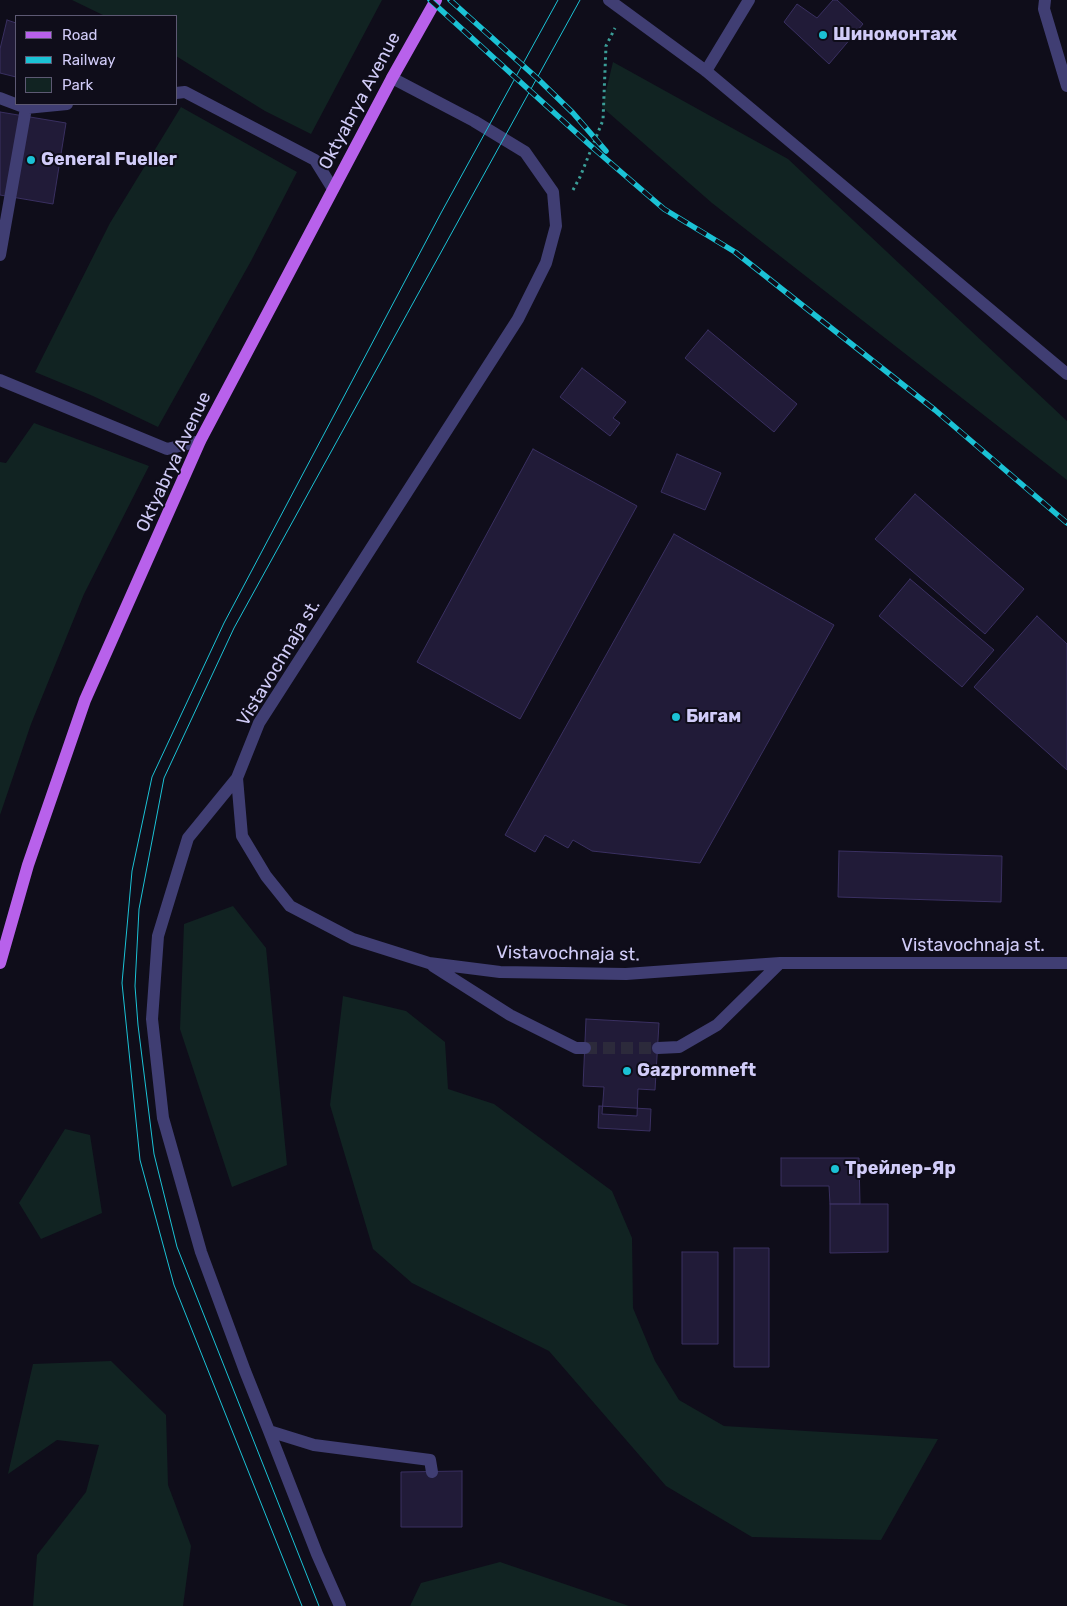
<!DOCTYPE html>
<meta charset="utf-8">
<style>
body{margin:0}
#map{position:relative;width:1067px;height:1606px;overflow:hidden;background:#0f0d1a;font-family:Rubik,sans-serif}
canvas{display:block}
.legend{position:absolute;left:15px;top:15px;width:162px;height:90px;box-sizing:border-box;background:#0f0d1a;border:1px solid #5d5973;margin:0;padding:6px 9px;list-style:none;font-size:15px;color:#d1ccf8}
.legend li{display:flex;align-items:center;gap:10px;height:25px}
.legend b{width:25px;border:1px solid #5d5973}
</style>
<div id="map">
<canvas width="1067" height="1606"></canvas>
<ul class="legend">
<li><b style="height:6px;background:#b861eb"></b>Road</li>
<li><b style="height:6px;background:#1bc2d5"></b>Railway</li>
<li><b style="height:14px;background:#112322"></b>Park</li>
</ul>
</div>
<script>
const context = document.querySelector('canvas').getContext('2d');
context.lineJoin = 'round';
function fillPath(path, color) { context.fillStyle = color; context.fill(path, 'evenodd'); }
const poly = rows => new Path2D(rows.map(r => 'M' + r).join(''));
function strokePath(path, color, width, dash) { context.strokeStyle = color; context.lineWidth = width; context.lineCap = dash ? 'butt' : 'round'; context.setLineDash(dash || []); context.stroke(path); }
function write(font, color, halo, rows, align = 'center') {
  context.font = font + ' Rubik,sans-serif'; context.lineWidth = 4; context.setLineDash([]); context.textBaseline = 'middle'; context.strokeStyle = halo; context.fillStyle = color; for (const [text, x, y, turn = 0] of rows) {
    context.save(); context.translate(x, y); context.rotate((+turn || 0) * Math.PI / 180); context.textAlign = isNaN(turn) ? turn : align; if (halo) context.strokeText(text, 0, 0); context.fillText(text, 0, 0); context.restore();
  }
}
fillPath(poly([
 [72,0,382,0,311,134,265,111,176,56,176,16,105,16],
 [613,62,788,159,1067,421,1067,480,712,203,602,107],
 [181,107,297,172,251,261,158,427,93,396,35,372,110,223],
 [34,423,149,466,84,594,31,724,0,815,0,462,6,463],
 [233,906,266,948,287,1165,232,1187,180,1029,184,924],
 [343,996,406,1011,445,1042,448,1089,494,1104,612,1191,632,1238,633,1308,655,1361,679,1400,724,1426,938,1439,881,1540,752,1537,666,1486,549,1351,412,1283,373,1249,330,1105],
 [65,1129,90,1135,102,1213,41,1239,19,1203],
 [111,1361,166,1415,168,1485,191,1546,183,1606,33,1606,37,1555,86,1492,99,1445,57,1440,8,1474,33,1364],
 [500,1562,629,1606,410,1606,421,1583]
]), '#112322');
const building = poly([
 [833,0,837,0,863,24,829,64,784,22,797,4,817,18,833,0],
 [7,20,16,23,16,77,0,73,0,49,7,20],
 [0,112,66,123,53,204,0,195,0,112],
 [708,330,797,404,774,432,685,358,708,330],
 [582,368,626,402,613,418,620,423,610,436,560,397,582,368],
 [533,449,637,506,520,719,417,662,533,449],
 [677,454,721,473,705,510,661,492,677,454],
 [915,494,1024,589,985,634,875,539,915,494],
 [674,534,834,625,700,863,592,851,573,840,568,848,545,835,535,852,505,835,674,534],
 [910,579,994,650,962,687,879,616,910,579],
 [1037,616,1067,644,1067,770,974,687,1037,616],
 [839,851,1002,856,1001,902,838,897,839,851],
 [586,1019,659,1023,655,1090,638,1089,637,1116,602,1114,604,1087,583,1086,586,1019],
 [599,1106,651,1109,650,1131,598,1128,599,1106],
 [781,1158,859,1158,860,1204,830,1204,829,1186,781,1186,781,1158],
 [830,1204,888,1204,888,1252,830,1253,830,1204],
 [734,1248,769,1248,769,1367,734,1367,734,1248],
 [682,1252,718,1252,718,1344,682,1344,682,1252],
 [462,1471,462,1527,401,1527,401,1472,462,1471]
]);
fillPath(building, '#211b38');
strokePath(building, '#3a3061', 1);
strokePath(poly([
 [585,1048,658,1048]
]), '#2c2a3b', 12, [12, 6]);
strokePath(poly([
 [573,190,580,177,603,120,606,46,615,28]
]), '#3b9e98', 3, [2.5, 4]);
strokePath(poly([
 [609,0,706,71,1067,374],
 [1045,0,1044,9,1067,86],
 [706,71,749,0],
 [392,78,474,121,525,152,553,192,556,226,546,263,518,319,259,723,237,778,242,836,266,876,290,906,353,939,429,963,500,972,626,974,780,963,1067,963],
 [176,93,185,92,315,160,333,189],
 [0,98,26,108],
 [0,255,26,108,67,104],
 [0,380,167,449,200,441],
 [237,778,188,838,158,936,152,1019,163,1118,201,1252,245,1371,269,1431,314,1445,430,1460,432,1472],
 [433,966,510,1015,576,1048,585,1048],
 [658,1048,679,1047,717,1025,780,963],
 [269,1431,317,1554,340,1606]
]), '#403e73', 12);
strokePath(poly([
 [0,963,28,865,85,700,200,441,392,78,436,0]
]), '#b861eb', 12);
strokePath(poly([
 [302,1606,174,1285,140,1160,122,983,132,871,152,777,224,623,441,213,558,0],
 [319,1606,177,1247,154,1154,138,1025,135,986,139,909,164,778,234,628,580,0]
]), '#1bc2d5', 1);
const rail = poly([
 [430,0,592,147,664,209,735,252,935,410,1067,523],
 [450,0,538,79,573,113,606,151]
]);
strokePath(rail, '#1bc2d5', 5.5);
strokePath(rail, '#0f0d1a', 4, [11]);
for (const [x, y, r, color] of [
 [823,35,5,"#1bc2d5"],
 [31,160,5,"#1bc2d5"],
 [676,717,5,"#1bc2d5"],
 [627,1071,5,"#1bc2d5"],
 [835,1169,5,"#1bc2d5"]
]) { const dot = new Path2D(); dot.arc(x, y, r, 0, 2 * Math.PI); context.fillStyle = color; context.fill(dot); strokePath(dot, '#0f0d1a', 2); }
write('bold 18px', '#d1ccf8', '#0f0d1a', [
 ["Шиномонтаж",833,35],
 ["General Fueller",41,160],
 ["Бигам",686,717],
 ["Gazpromneft",637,1071],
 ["Трейлер-Яр",845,1169]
], 'left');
write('18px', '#d1ccf8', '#0f0d1a', [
 ["Oktyabrya Avenue",360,101,-62],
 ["Oktyabrya Avenue",174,462,-65],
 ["Vistavochnaja st.",279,663,-59],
 ["Vistavochnaja st.",973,946],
 ["Vistavochnaja st.",568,954,1]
]);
</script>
